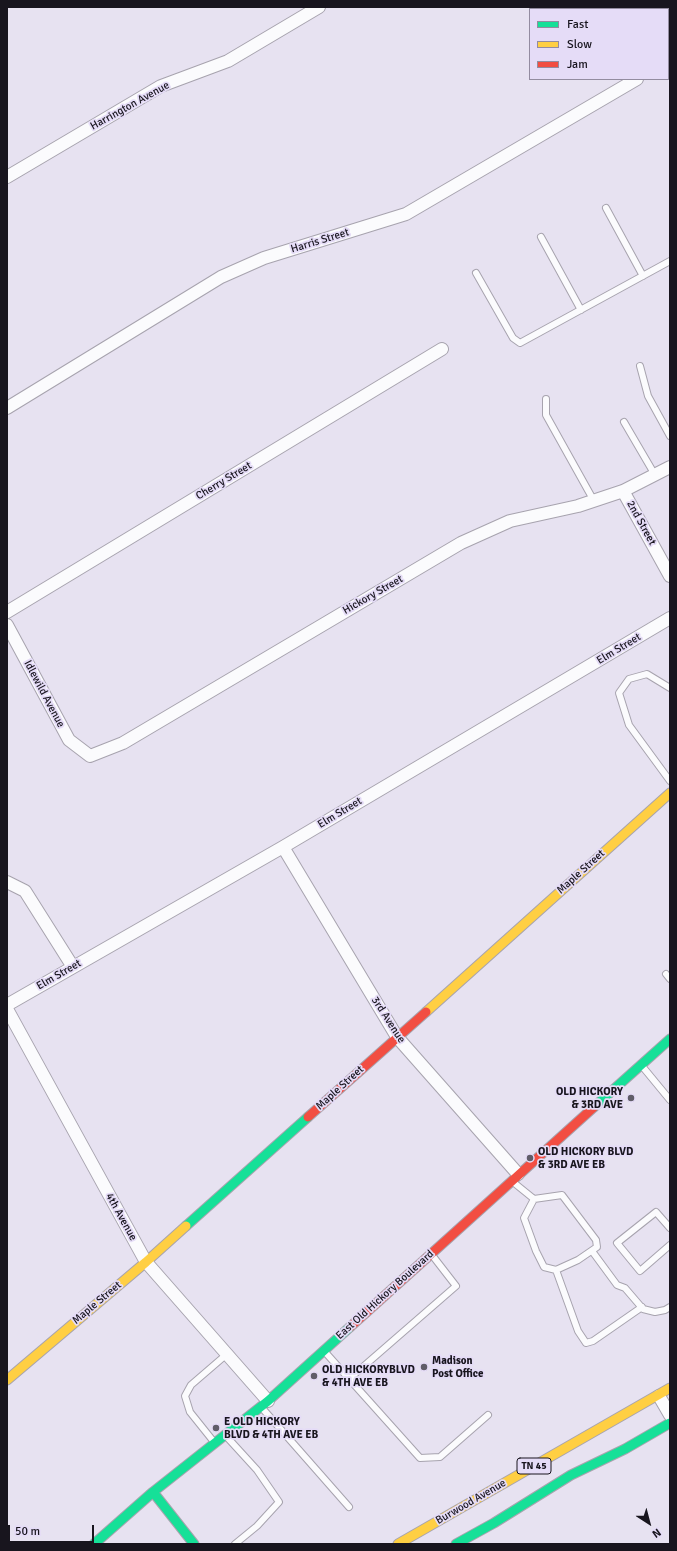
<!DOCTYPE html>
<style>
body{margin:0}
#map{position:relative;width:677px;height:1551px;overflow:hidden;background:#e7e2f1;font-family:Signika,sans-serif}
canvas{display:block}
.frame{position:absolute;inset:0;border:8px solid #18151e;pointer-events:none}
.legend{position:absolute;left:529px;top:8px;width:140px;height:72px;box-sizing:border-box;background:#e5dcf7;border:1px solid #938ca0;margin:0;padding:5px 7px;list-style:none;font-size:12px;color:#18151e}
.legend li{display:flex;align-items:center;gap:8px;height:20px}
.legend b{width:20px;border:1px solid #938ca0}
.north{position:absolute;left:629px;top:1503px;width:40px;height:40px;-webkit-text-stroke:3px #e5dcf7;paint-order:stroke;rotate:144deg;font-size:11px;font-weight:700;line-height:16px;text-align:center;color:#18151e}
.north::after{content:'';display:block;margin:auto;width:14px;height:18px;background:#18151e;clip-path:polygon(50% 0,100% 100%,50% 72%,0 100%)}
.scale{position:absolute;left:8px;top:1525px;width:86px;height:18px;box-sizing:border-box;border:2px solid #18151e;border-top:0;padding-left:5px;font-size:12px;line-height:14px;white-space:nowrap;color:#18151e;-webkit-text-stroke:3px #e5dcf7;paint-order:stroke}
</style>
<div id="map">
<canvas width="677" height="1551"></canvas>
<div class="frame"></div>
<ul class="legend">
<li><b style="height:5px;background:#16e098"></b>Fast</li>
<li><b style="height:5px;background:#ffcf43"></b>Slow</li>
<li><b style="height:5px;background:#f24e42"></b>Jam</li>
</ul>
<div class="north">N</div>
<div class="scale">50 m</div>
</div>
<script>
const context = document.querySelector('canvas').getContext('2d');
context.lineJoin = 'round';
const poly = rows => new Path2D(rows.map(r => 'M' + r).join(''));
function strokePath(path, color, width, dash) { context.strokeStyle = color; context.lineWidth = width; context.lineCap = dash ? 'butt' : 'round'; context.setLineDash(dash || []); context.stroke(path); }
function write(font, color, halo, rows, align = 'center') {
  context.font = font + ' Signika,sans-serif'; context.lineWidth = 3.5; context.setLineDash([]); context.textBaseline = 'middle'; context.strokeStyle = halo; context.fillStyle = color; for (const [text, x, y, turn = 0] of rows) {
    context.save(); context.translate(x, y); context.rotate((+turn || 0) * Math.PI / 180); context.textAlign = isNaN(turn) ? turn : align; if (halo) context.strokeText(text, 0, 0); context.fillText(text, 0, 0); context.restore();
  }
}
const lane = poly([
 [593,7,594,9],
 [606,208,643,276],
 [541,237,581,310],
 [476,273,513,338,520,343,670,261],
 [640,366,648,396,670,436],
 [546,399,546,415,594,501],
 [624,422,655,475],
 [670,688,647,674,629,679,619,693,629,725,670,781],
 [666,974,670,979],
 [642,1066,670,1100],
 [513,1182,534,1199,562,1195,596,1240,597,1247,578,1260,556,1270,544,1267,536,1251,524,1218,534,1199],
 [670,1228,656,1212,617,1243,640,1271,670,1245],
 [592,1251,617,1285,625,1288,643,1309,655,1312,665,1310,670,1307],
 [556,1270,578,1331,586,1343,593,1341,642,1307],
 [325,1352,420,1458,440,1457,488,1415],
 [349,1379,456,1286,432,1255],
 [262,1408,349,1507],
 [226,1436,257,1470,279,1502,257,1526,235,1544],
 [214,1442,190,1412,185,1396,191,1385,227,1354]
]);
const street = poly([
 [668,60,670,58],
 [7,177,161,86,228,61,319,7],
 [7,408,221,277,264,258,406,214,637,79],
 [623,491,670,576],
 [7,612,442,349],
 [7,625,69,740,90,756,123,743,461,543,510,521,578,506,623,491,670,467],
 [283,847,397,1037,518,1174],
 [7,882,25,891,73,967],
 [7,1005,283,847,670,618],
 [7,1009,146,1262,268,1401],
 [659,1396,670,1415]
]);
const fast = poly([
 [594,1107,670,1039],
 [186,1226,308,1117],
 [153,1492,194,1544],
 [94,1544,153,1492,268,1401,350,1327],
 [456,1544,494,1523,571,1475,625,1449,670,1423]
]);
const slow = poly([
 [426,1012,670,793],
 [7,1380,146,1262,186,1226],
 [398,1544,670,1388]
]);
const jam = poly([
 [308,1117,426,1012],
 [350,1327,594,1107]
]);
strokePath(lane, '#a7a3ae', 8);
strokePath(street, '#a7a3ae', 14);
strokePath(fast, '#a7a3ae', 11);
strokePath(slow, '#a7a3ae', 11);
strokePath(jam, '#a7a3ae', 11);
strokePath(lane, '#fbfbfd', 6);
strokePath(street, '#fbfbfd', 12);
strokePath(fast, '#16e098', 9);
strokePath(slow, '#ffcf43', 9);
strokePath(jam, '#f24e42', 9);
for (const [x, y, r, color] of [
 [631,1098,4,"#605d68"],
 [530,1158,4,"#605d68"],
 [424,1367,4,"#605d68"],
 [314,1376,4,"#605d68"],
 [216,1428,4,"#605d68"]
]) { const dot = new Path2D(); dot.arc(x, y, r, 0, 2 * Math.PI); context.fillStyle = color; context.fill(dot); strokePath(dot, '#e5dcf7', 1.5); }
for (const [x, y, w] of [
 [534,1466,34]
]) { const box = new Path2D(); box.roundRect(x - w / 2, y - 8, w, 16, 3); context.fillStyle = '#e5dcf7'; context.fill(box); strokePath(box, '#18151e', 1); }
write('bold 10px', '#18151e', null, [
 ["TN 45",534,1466]
]);
write('11px', '#18151e', '#e5dcf7', [
 ["Harrington Avenue",130,106,-29],
 ["Harris Street",320,241,-17],
 ["Cherry Street",224,481,-31],
 ["2nd Street",641,523,61],
 ["Hickory Street",373,595,-30],
 ["Elm Street",619,649,-31],
 ["Idlewild Avenue",44,694,62],
 ["Elm Street",340,813,-31],
 ["Maple Street",581,872,-42],
 ["Elm Street",59,975,-30],
 ["3rd Avenue",388,1020,57],
 ["Maple Street",340,1088,-42],
 ["4th Avenue",121,1217,61],
 ["East Old Hickory Boulevard",385,1295,-42],
 ["Maple Street",97,1303,-40],
 ["Burwood Avenue",471,1502,-30]
]);
write('bold 11px', '#18151e', '#e5dcf7', [
 ["OLD HICKORY",623,1092,"right"],
 ["& 3RD AVE",623,1105,"right"],
 ["OLD HICKORY BLVD",538,1152],
 ["& 3RD AVE EB",538,1165],
 ["Madison",432,1361],
 ["Post Office",432,1374],
 ["OLD HICKORYBLVD",322,1370],
 ["& 4TH AVE EB",322,1383],
 ["E OLD HICKORY",224,1422],
 ["BLVD & 4TH AVE EB",224,1435]
], 'left');
</script>
